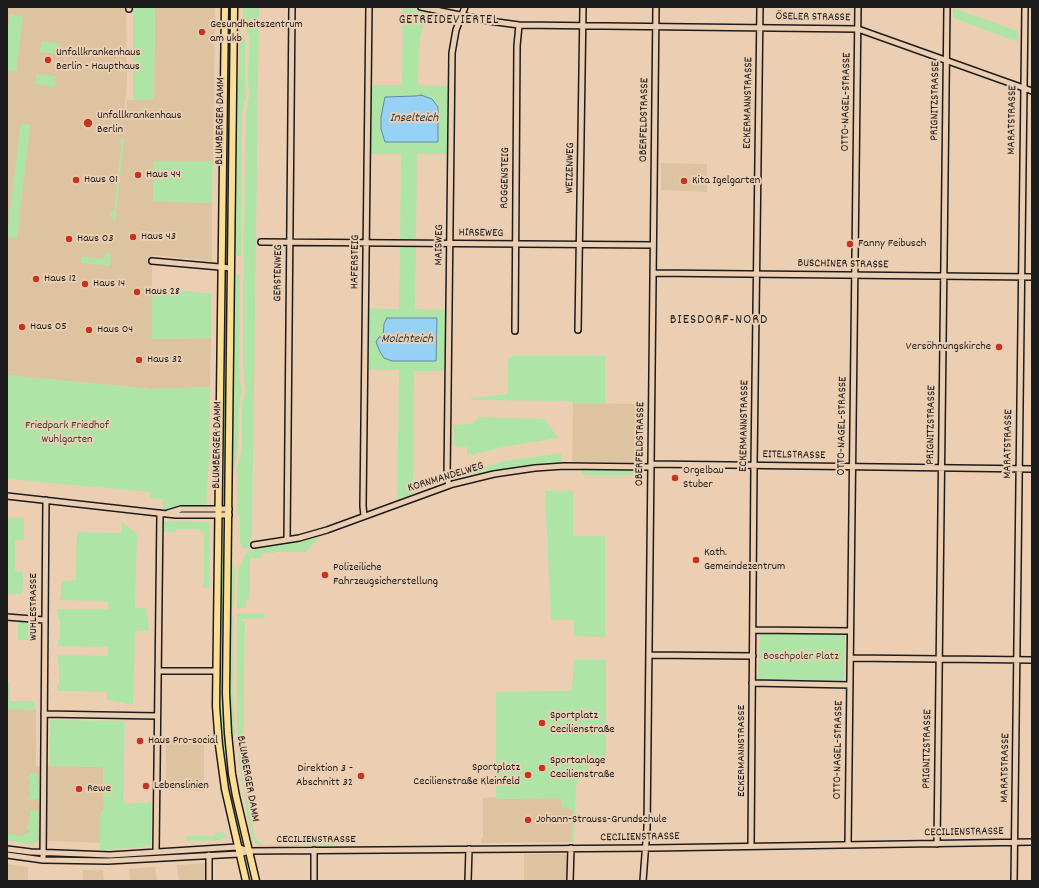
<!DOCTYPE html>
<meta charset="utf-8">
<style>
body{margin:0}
#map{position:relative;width:1039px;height:888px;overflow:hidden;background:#eccfb2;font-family:Dekko,sans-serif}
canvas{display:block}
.frame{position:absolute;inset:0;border:8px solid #1c1c1c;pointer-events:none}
</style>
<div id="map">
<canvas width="1039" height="888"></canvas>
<div class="frame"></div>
</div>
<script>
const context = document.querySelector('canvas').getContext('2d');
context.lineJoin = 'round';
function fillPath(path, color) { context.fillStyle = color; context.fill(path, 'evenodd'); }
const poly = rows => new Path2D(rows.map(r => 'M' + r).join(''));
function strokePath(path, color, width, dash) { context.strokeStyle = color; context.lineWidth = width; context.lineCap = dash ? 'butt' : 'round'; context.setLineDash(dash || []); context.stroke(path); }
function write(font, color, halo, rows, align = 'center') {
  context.font = font + ' Dekko,sans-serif'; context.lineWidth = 4; context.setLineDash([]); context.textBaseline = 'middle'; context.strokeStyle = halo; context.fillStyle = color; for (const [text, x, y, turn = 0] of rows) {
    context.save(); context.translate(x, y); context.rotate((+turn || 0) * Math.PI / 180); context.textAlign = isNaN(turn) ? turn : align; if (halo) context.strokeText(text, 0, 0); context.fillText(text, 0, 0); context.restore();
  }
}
fillPath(poly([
 [7,7,126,7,127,78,124,122,127,100,154,99,155,7,215,7,213,161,153,161,153,201,212,203,212,261,153,255,152,261,152,339,211,338,210,387,151,389,7,375],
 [661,163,707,164,707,192,661,190],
 [573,403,641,404,641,462,572,462],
 [7,709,36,710,36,766,103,767,104,809,100,814,100,843,30,840,7,835],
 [166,737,204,738,204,791,166,790,166,769,167,768,166,766],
 [496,797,499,799,558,798,573,810,572,842,481,843,481,838,483,838,483,798],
 [524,854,568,854,568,881,524,881],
 [207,863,206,881,179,881,177,865],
 [7,864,28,867,28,881,7,881],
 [155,867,157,881,130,881,129,869],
 [83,870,103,870,104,881,83,881]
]), '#dec3a1');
fillPath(poly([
 [133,7,155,7,154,99,133,100],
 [227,7,229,7,229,38,231,50,228,255,224,255],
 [243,7,259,7,252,539,249,540,250,548,243,549,240,541,240,517,237,516,237,470,242,447,242,404,246,391,243,369,243,285,246,114,249,96,248,79,249,36,243,24],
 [403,7,426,12,419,44,418,85,448,86,447,154,417,154,416,239,400,239,401,154,371,154,372,85,402,85],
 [953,8,1018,31,1018,42,953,18],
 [10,14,16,15,17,16,23,15,16,73,14,71,7,71,7,37],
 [239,20,240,31,245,40,245,83,246,96,242,114,241,256,234,256,236,97,239,72],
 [41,41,60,44,60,47,57,47,57,50,59,50,59,54,40,52],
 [37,74,56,76,56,79,53,79,53,82,56,82,55,87,35,84],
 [22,124,30,125,17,238,7,237,20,128],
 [120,139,122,139,124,140,115,221,112,221,113,217,110,216,111,211,114,211,118,177,115,176,115,174,118,174,122,144,119,142],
 [153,161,213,161,212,203,153,201],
 [400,246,416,247,415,309,445,310,445,371,414,371,413,494,397,500,399,370,368,370,369,308,399,309],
 [105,253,111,254,110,266,81,263,82,256,104,259],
 [224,275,225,276,225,314,227,334,225,500,221,500],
 [234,275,240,275,239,378,242,391,239,402,238,446,234,470,232,470],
 [152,287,211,294,211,338,152,339],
 [512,356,605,356,605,404,573,403,568,401,471,400,471,398,507,394,508,358],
 [7,375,151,389,210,387,209,462,206,506,178,506,168,510,163,510,163,499,150,498,150,492,7,479],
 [479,417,545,419,558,438,503,447,467,456,467,447,454,446,454,425,472,424],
 [561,453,562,462,506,468,466,476,466,472,505,461],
 [582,470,636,471,640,475,582,475],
 [545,491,573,491,573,536,605,536,605,637,574,636,574,620,551,620],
 [7,518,24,518,24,540,15,540,15,571,23,572,23,589,21,594,8,594,7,593],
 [162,521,208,522,210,523,209,588,203,587,204,532,201,532,200,529,176,529,176,532,165,532,162,531],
 [122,522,137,534,135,608,146,608,149,631,135,631,133,705,107,700,107,692,57,691,57,685,59,683,59,663,58,663,58,655,108,656,108,647,58,646,58,640,60,638,60,618,58,618,58,609,108,609,108,601,59,600,61,594,61,581,76,580,77,532,121,533],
 [221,523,222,523,222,550,224,557,222,700,228,767,242,835,240,835,231,794,227,783,220,722,219,689],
 [231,530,231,557,235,569,234,608,230,605],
 [317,536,318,539,306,552,276,552,273,553,264,552,262,554,261,558,250,558,250,599,246,600,246,607,244,607,244,608,237,608,238,570,246,553,253,551,255,547],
 [237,614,265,614,265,618,241,619,245,623,243,738,243,782,255,837,262,845,335,844,333,846,257,846,254,842,246,811,246,804,242,782,237,747],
 [234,615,233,688,235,734,232,744,236,779,239,785,237,785,231,742,229,687,229,618],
 [18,620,38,622,38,630,35,640,18,640],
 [760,633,843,634,845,637,844,678,842,681,760,680,758,679],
 [574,660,606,660,606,765,588,765,588,771,576,784,574,842,572,842,573,810,562,807,562,801,558,798,499,799,496,797,496,692,572,691],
 [10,674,10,701,34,701,36,710,7,709,7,683,10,683],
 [50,720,125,721,123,801,125,804,151,802,151,845,143,847,100,850,100,814,104,809,103,767,50,766],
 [32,772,38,775,39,799,27,800,30,796,30,788,27,789,30,786,30,778,27,779,27,778],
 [26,809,39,811,38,840,32,845,7,840,7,833,13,835,16,832,15,835,23,837,24,833,29,833,29,829,26,829,26,826,29,825,30,818,27,816,30,816,30,810,26,810],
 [224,832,226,838,221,838,221,840,187,841,187,836,215,836,215,833]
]), '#aee5a7');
const water = poly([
 [421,95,432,99,438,107,438,142,385,142,381,129,381,117,385,97,416,96,421,95],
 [387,318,437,318,436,361,392,361,384,358,380,352,376,342,379,337,383,337,384,324,387,318]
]);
fillPath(water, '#96d1f6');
strokePath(water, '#65899f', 1);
const minor = poly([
 [129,7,129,9],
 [421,7,489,21,519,25,858,29,1032,91],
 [261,242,653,245],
 [152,261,231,268],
 [653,273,1032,277],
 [578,330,583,7],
 [515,331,517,46,519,25],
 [651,464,1032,469],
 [449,485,447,478,452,53,456,30,465,7],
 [7,496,176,515,229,515],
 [168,513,181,509,229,509],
 [364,516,363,506,369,7],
 [287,540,292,7],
 [254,545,299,538,327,530,453,484,494,474,535,468,564,466,651,467],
 [7,617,44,620],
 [753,630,850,631],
 [649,655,753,656],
 [851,658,1032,660],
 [158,671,216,671],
 [752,683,850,685],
 [44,714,157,716],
 [937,844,947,7],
 [848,845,858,7],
 [751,846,754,465,760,7],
 [7,849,31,852,110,855,237,847,249,851],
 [314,850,314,881],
 [156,852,160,513],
 [7,855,43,860,108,861,239,854,249,851,652,848,1032,842],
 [43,860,46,500],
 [209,881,209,855],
 [468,881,469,849],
 [570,881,571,848],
 [643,881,647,828,656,7],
 [1014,881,1025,7]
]);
const major = poly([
 [225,7,216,706,219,745,225,789,246,881],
 [234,7,226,693,228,733,232,774,236,796,256,881]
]);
strokePath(minor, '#1c1c1c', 8);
strokePath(major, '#1c1c1c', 9);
strokePath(minor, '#eccfb2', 5);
strokePath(major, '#fdde96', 6);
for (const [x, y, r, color] of [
 [202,32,4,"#c8321e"],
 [48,60,4,"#c8321e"],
 [88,123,5,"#c8321e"],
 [138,175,4,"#c8321e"],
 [76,180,4,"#c8321e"],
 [684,181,4,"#c8321e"],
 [133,237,4,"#c8321e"],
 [69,239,4,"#c8321e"],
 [850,244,4,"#c8321e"],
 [36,279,4,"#c8321e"],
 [85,284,4,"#c8321e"],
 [137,292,4,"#c8321e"],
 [22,327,4,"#c8321e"],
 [89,330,4,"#c8321e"],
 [999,347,4,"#c8321e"],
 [139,360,4,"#c8321e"],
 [675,478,4,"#c8321e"],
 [696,560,4,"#c8321e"],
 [325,575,4,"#c8321e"],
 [542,723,4,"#c8321e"],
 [140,741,4,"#c8321e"],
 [542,768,4,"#c8321e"],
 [528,775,4,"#c8321e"],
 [361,776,4,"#c8321e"],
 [146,786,4,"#c8321e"],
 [79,789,4,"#c8321e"],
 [528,820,4,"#c8321e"]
]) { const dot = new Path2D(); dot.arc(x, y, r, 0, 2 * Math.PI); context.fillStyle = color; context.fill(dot); strokePath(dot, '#eccfb2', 1.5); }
write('12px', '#1c1c1c', '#eccfb2', [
 ["ÖSELER STRASSE",813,18,1],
 ["PRIGNITZSTRASSE",936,101,-89],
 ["OTTO-NAGEL-STRASSE",847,102,-89],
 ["ECKERMANNSTRASSE",749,103,-89],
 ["OBERFELDSTRASSE",645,120,-89],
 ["MARATSTRASSE",1013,120,-89],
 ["BLUMBERGER DAMM",221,121,-89],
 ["WEIZENWEG",571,168,-89],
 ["ROGGENSTEIG",506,178,-89],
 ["HIRSEWEG",481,234,1],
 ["MAISWEG",440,245,-89],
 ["HAFERSTEIG",356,262,-89],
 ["BUSCHINER STRASSE",843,265,1],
 ["GERSTENWEG",279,273,-89],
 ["PRIGNITZSTRASSE",932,425,-89],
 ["ECKERMANNSTRASSE",745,426,-89],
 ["OTTO-NAGEL-STRASSE",843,426,-89],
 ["OBERFELDSTRASSE",641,444,-89],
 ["MARATSTRASSE",1009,444,-89],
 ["BLUMBERGER DAMM",218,445,-89],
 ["EITELSTRASSE",794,456,1],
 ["KORNMANDELWEG",446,478,-17],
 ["WUHLESTRASSE",34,607,-90],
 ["PRIGNITZSTRASSE",928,749,-89],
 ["OTTO-NAGEL-STRASSE",839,750,-89],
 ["ECKERMANNSTRASSE",742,751,-90],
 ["MARATSTRASSE",1006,768,-89],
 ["BLUMBERGER DAMM",247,779,80],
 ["CECILIENSTRASSE",964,833,-1],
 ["CECILIENSTRASSE",640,838,-1],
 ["CECILIENSTRASSE",316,840]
]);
write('12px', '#1c1c1c', '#eccfb2', [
 ["Gesundheitszentrum",210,25],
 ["am ukb",210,39],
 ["Unfallkrankenhaus",56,53],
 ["Berlin - Haupthaus",56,67],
 ["Unfallkrankenhaus",97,116],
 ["Berlin",97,130],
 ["Haus 44",146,175],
 ["Haus 01",84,180],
 ["Kita Igelgarten",692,181],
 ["Haus 43",141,237],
 ["Haus 03",77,239],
 ["Fanny Feibusch",858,244],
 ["Haus 12",44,279],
 ["Haus 14",93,284],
 ["Haus 28",145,292],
 ["Haus 05",30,327],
 ["Haus 04",97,330],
 ["Versöhnungskirche",991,347,"right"],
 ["Haus 32",147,360],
 ["Orgelbau",683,471],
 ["Stuber",683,485],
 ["Kath.",704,553],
 ["Gemeindezentrum",704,567],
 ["Polizeiliche",333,568],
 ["Fahrzeugsicherstellung",333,582],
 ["Sportplatz",550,716],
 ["Cecilienstraße",550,730],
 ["Haus Pro-social",148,741],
 ["Sportanlage",550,761],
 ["Cecilienstraße",550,775],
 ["Sportplatz",520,768,"right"],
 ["Cecilienstraße Kleinfeld",520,782,"right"],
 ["Direktion 3 -",353,769,"right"],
 ["Abschnitt 32",353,783,"right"],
 ["Lebenslinien",154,786],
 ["Rewe",87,789],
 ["Johann-Strauss-Grundschule",536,820]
], 'left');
write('12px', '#394438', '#eccfb2', [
 ["Friedpark Friedhof",67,426],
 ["Wuhlgarten",67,440],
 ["Boschpoler Platz",801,657]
]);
context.letterSpacing = '1px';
write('13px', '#1c1c1c', '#eccfb2', [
 ["GETREIDEVIERTEL",449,21]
]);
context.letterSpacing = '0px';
write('italic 13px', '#344048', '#eccfb2', [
 ["Inselteich",414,119],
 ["Molchteich",407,340]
]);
context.letterSpacing = '1px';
write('14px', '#1c1c1c', '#eccfb2', [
 ["BIESDORF-NORD",719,321]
]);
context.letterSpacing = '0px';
</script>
